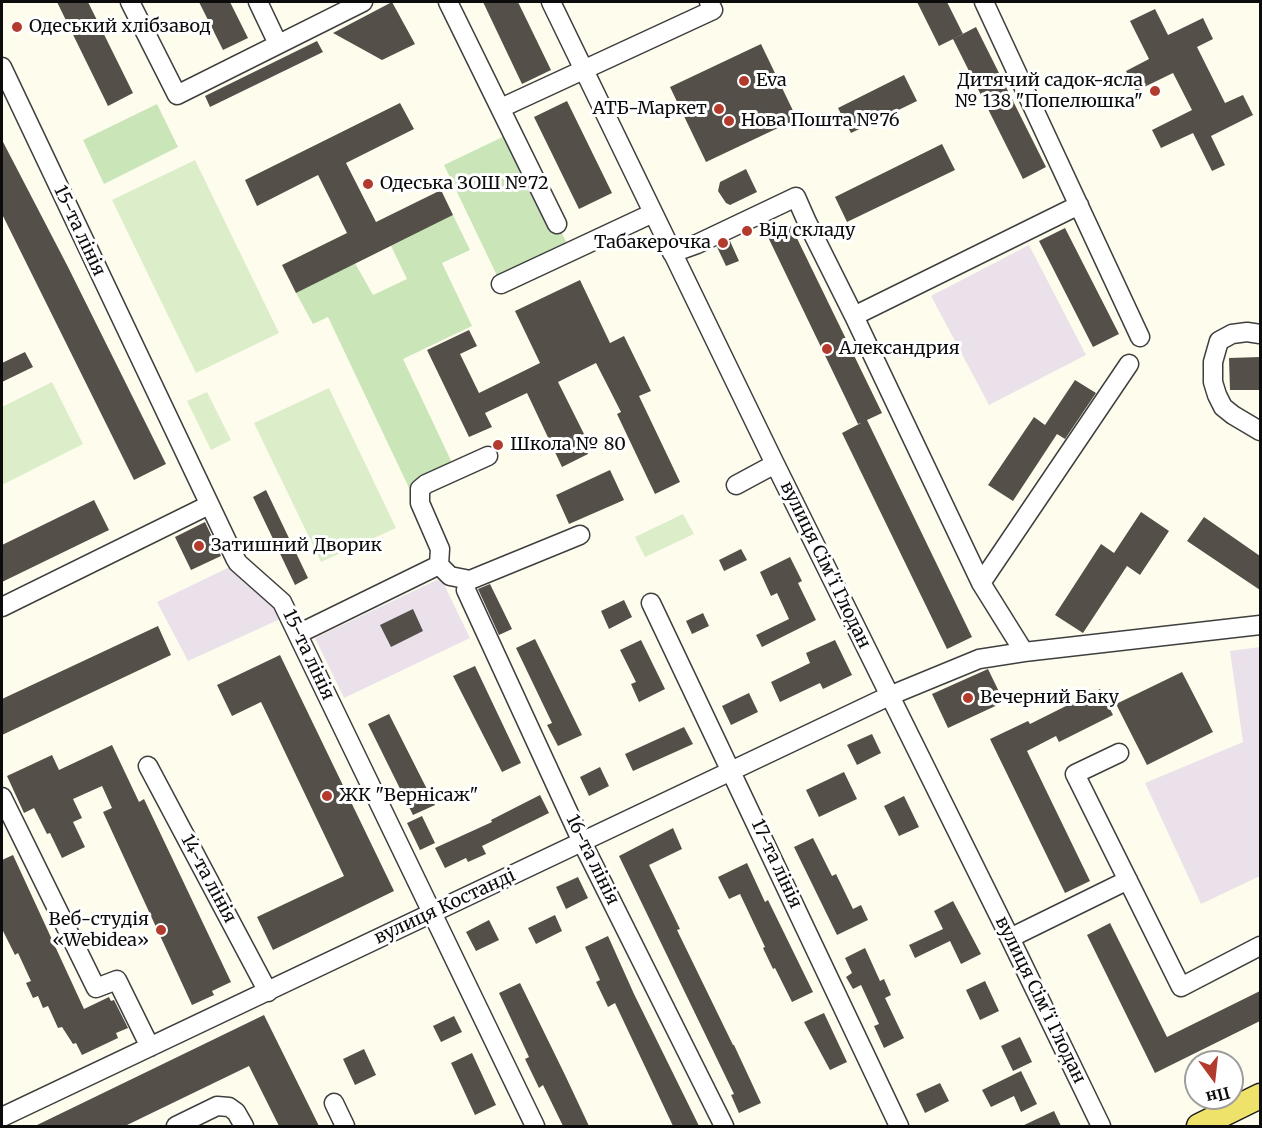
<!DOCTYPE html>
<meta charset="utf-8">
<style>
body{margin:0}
#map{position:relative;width:1262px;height:1128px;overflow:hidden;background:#fefded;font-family:Merriweather,serif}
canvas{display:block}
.frame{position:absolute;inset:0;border:3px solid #0c0c0c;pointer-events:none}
.north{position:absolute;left:1184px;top:1050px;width:60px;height:60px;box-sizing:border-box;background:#fff;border:2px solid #9e9e9e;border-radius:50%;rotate:165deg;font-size:16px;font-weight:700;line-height:24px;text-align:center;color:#0c0c0c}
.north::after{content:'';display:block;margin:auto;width:21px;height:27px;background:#b33b2e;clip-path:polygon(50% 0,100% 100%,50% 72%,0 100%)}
</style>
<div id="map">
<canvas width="1262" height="1128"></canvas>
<div class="frame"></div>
<div class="north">Пн</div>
</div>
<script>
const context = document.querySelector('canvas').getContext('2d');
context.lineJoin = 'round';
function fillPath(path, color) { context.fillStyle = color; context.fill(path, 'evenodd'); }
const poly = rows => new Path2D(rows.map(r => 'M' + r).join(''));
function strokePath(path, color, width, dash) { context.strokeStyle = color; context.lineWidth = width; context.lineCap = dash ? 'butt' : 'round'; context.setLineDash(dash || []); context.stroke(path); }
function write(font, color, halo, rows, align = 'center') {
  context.font = font + ' Merriweather,serif'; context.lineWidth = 6; context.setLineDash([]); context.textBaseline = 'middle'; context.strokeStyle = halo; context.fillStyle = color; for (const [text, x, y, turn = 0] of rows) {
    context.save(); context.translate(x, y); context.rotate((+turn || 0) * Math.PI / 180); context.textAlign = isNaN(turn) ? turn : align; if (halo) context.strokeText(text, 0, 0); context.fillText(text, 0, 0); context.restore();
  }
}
fillPath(poly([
 [1029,245,1086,355,989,405,931,296],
 [238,563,289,615,188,661,157,602],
 [441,578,470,638,344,698,315,638],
 [1260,647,1260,876,1201,904,1145,783,1243,742,1230,651]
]), '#ebe1ea');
fillPath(poly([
 [157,104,178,147,104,184,83,140],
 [513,132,571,252,501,284,444,165],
 [453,215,470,250,442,263,472,326,403,359,455,469,410,490,328,317,313,324,296,293,355,263,373,295,407,279,391,246]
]), '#cae6b9');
fillPath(poly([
 [195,160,279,333,196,373,112,200],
 [52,382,83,444,2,485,2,407],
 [329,388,396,528,321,562,254,423],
 [207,392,231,440,211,450,187,401],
 [683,514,694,534,645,557,635,537]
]), '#dcedca');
fillPath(poly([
 [57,2,88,2,133,93,108,106],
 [199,2,230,2,248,38,223,50],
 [392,2,415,44,382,60,333,33],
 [483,2,518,2,551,70,522,84],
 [917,2,947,2,963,34,939,46],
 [1155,9,1168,35,1203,18,1213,39,1197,47,1225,103,1243,95,1253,115,1211,136,1225,165,1212,171,1193,133,1161,148,1152,130,1192,110,1173,73,1136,91,1126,71,1149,59,1130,21],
 [976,27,1046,167,1023,179,953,39],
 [317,41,323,52,210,107,205,96],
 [761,44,797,119,706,162,670,87],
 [904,75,917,101,851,133,838,108],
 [567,101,612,193,579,209,534,117],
 [400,103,414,129,346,163,376,222,441,190,453,215,296,293,282,265,347,233,318,175,257,206,245,180],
 [2,140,68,267,166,464,134,480,2,214],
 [942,144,955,170,847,222,835,197],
 [746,169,757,192,730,205,726,203,718,191,720,182],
 [791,226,882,413,867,420,972,637,947,649,842,433,861,423,858,424,768,237],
 [1065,228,1119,334,1093,347,1039,241],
 [730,241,739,261,726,266,717,247],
 [580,280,610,343,624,336,651,391,639,396,680,482,655,494,617,414,621,412,596,363,558,382,587,440,583,442,588,454,562,467,527,393,485,413,492,427,469,437,427,350,469,330,477,346,460,354,479,393,540,363,515,311],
 [25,352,33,367,2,382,2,363],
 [1260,357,1260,390,1230,390,1229,358],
 [1075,380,1096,393,1065,439,1057,434,1013,501,988,485,1034,417,1045,425],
 [610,470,624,500,569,524,556,495],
 [266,490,308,578,295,585,253,497],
 [94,500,109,530,2,582,2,545],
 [1141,512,1169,531,1140,575,1127,566,1083,633,1055,615,1101,544,1114,553],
 [1204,517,1260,556,1260,590,1187,541],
 [205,522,221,556,191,570,175,537],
 [741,549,747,560,724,571,719,560],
 [790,557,802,581,798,583,816,620,762,647,756,635,789,619,777,593,771,596,760,572],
 [490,584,512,629,499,635,478,589],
 [624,600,632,617,609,629,601,611],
 [413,609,423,631,391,647,380,625],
 [703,613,709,626,692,634,686,621],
 [158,626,171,655,2,735,2,699],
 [535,639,582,735,558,746,547,725,552,723,516,648],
 [641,640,665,689,639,702,631,684,636,682,620,650],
 [835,640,852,675,823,689,820,683,780,702,771,682,810,663,806,653],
 [280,655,394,891,273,950,257,917,344,876,261,702,232,716,217,685],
 [475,666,521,763,502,772,453,676],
 [988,669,1004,702,948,728,932,694],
 [1182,672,1213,732,1147,765,1116,704],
 [1100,689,1113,715,1059,742,1056,736,1027,751,1090,881,1065,893,990,739,1028,721,1030,724],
 [749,693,758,712,731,725,722,706],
 [389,714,435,805,413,815,368,724],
 [684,727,693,744,633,771,625,754],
 [872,734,881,753,857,765,847,745],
 [112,745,139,802,144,799,231,982,212,991,214,995,192,1005,103,812,112,808,102,786,73,799,82,818,73,822,85,847,62,858,50,833,47,834,34,808,24,813,7,776,52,755,59,770],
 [600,767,609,786,589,796,580,777],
 [844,772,857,799,819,817,806,790],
 [540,795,549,813,482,846,486,854,468,862,466,858,445,868,435,848,492,822,491,820],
 [904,796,919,827,899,836,884,806],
 [422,816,435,843,420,850,407,823],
 [673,828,682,849,649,865,680,929,677,930,733,1045,734,1045,761,1103,739,1113,731,1095,734,1094,619,856],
 [813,838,832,876,836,874,853,909,861,905,868,920,837,935,794,847],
 [13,855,84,1009,109,997,111,1001,114,1000,128,1028,116,1033,118,1038,82,1055,76,1043,73,1044,62,1027,58,1028,48,1006,43,1008,38,996,33,998,26,983,31,981,18,953,15,955,2,929,2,860],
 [747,863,765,902,768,900,813,992,792,1002,775,968,773,969,763,948,765,947,740,894,729,899,718,877],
 [578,877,588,898,566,909,556,887],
 [953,901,981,954,961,964,950,941,915,958,909,945,943,929,934,911],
 [555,915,562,931,536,944,528,928],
 [489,920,499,940,476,951,466,932],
 [1110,923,1167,1037,1260,991,1260,1021,1155,1073,1087,935],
 [608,936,634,994,699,1126,673,1126,615,1003,608,1007,596,982,600,980,585,947],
 [865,948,880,981,884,979,891,995,885,998,904,1038,884,1048,874,1026,879,1024,861,985,853,989,846,977,852,973,845,958],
 [985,981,999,1011,980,1020,966,990],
 [520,983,565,1075,589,1126,563,1126,543,1085,539,1088,525,1059,529,1057,499,993],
 [824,1013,847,1062,830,1070,804,1022],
 [264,1015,319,1126,279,1126,249,1066,125,1126,35,1126],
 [454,1016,462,1032,441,1042,433,1026],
 [1020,1037,1032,1062,1013,1071,1001,1046],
 [364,1049,376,1075,355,1085,343,1059],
 [472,1053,496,1105,475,1115,451,1063],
 [1021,1071,1037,1104,1021,1112,1014,1096,991,1107,982,1090],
 [940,1083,949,1101,925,1113,916,1094],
 [1054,1111,1061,1126,1022,1126]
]), '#544f49');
const minor = poly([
 [130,2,177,95,363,2],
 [258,2,278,44],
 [448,2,557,224],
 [551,2,775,464,1010,938,1101,1126],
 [984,2,1140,337],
 [2,67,235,558,238,563,282,602,535,1126],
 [501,108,713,10,709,2],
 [672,253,697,244,796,197,807,222,854,316,1079,205],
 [501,284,653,213],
 [854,316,981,583,1024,652],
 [1260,334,1247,332,1232,334,1219,341,1213,362,1213,382,1217,395,1223,407,1233,415,1260,431],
 [488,456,426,484,420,489,420,503,440,549,439,565,450,576,470,580,580,535],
 [736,485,775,464],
 [981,583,1129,364],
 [466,590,582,842,724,1126],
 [651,603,899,1126],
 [2,607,209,505],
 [298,634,439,565],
 [1119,753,1075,774,1181,987,1260,946],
 [148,766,268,992],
 [2,797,96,988,117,980,150,1047],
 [1010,938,1128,880],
 [334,1103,345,1126],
 [2,1117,889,696,979,659,1024,652,1260,625],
 [176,1126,217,1106,229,1107,236,1112,244,1126]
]);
const major = poly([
 [1199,1126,1260,1096]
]);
strokePath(minor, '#3f3f3f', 21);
strokePath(major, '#1d1d1d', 27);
strokePath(minor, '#fff', 18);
strokePath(major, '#efe26b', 24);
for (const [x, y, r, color] of [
 [17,27,6,"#b33b2e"],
 [744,81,6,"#b33b2e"],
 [1155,91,6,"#b33b2e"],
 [719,109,6,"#b33b2e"],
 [729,121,6,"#b33b2e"],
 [368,184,6,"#b33b2e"],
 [747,231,6,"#b33b2e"],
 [723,243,6,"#b33b2e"],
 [827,349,6,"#b33b2e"],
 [498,445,6,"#b33b2e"],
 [199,546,6,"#b33b2e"],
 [968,698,6,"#b33b2e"],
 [327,796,6,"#b33b2e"],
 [161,930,6,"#b33b2e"]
]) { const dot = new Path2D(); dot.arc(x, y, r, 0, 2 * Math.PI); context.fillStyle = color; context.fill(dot); strokePath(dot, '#fff', 2); }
write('18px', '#0c0c0c', '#fff', [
 ["Одеський хлібзавод",29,27],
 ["Eva",756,81],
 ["Дитячий садок-ясла",1143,81,"right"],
 ["№ 138 \"Попелюшка\"",1143,102,"right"],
 ["АТБ-Маркет",707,109,"right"],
 ["Нова Пошта №76",741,121],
 ["Одеська ЗОШ №72",380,184],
 ["Від складу",759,231],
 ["Табакерочка",711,243,"right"],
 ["Александрия",839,349],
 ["Школа № 80",510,445],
 ["Затишний Дворик",211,546],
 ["Вечерний Баку",980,698],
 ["ЖК \"Вернісаж\"",339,796],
 ["Веб-студія",149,920,"right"],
 ["«Webidea»",149,941,"right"]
], 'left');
write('18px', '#0c0c0c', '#fff', [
 ["15-та лінія",79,231,65],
 ["вулиця Сім'ї Глодан",825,565,64],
 ["15-та лінія",308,655,65],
 ["16-та лінія",592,860,64],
 ["17-та лінія",776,864,65],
 ["14-та лінія",208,879,62],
 ["вулиця Костанді",445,907,-25],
 ["вулиця Сім'ї Глодан",1040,1000,64]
]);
</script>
